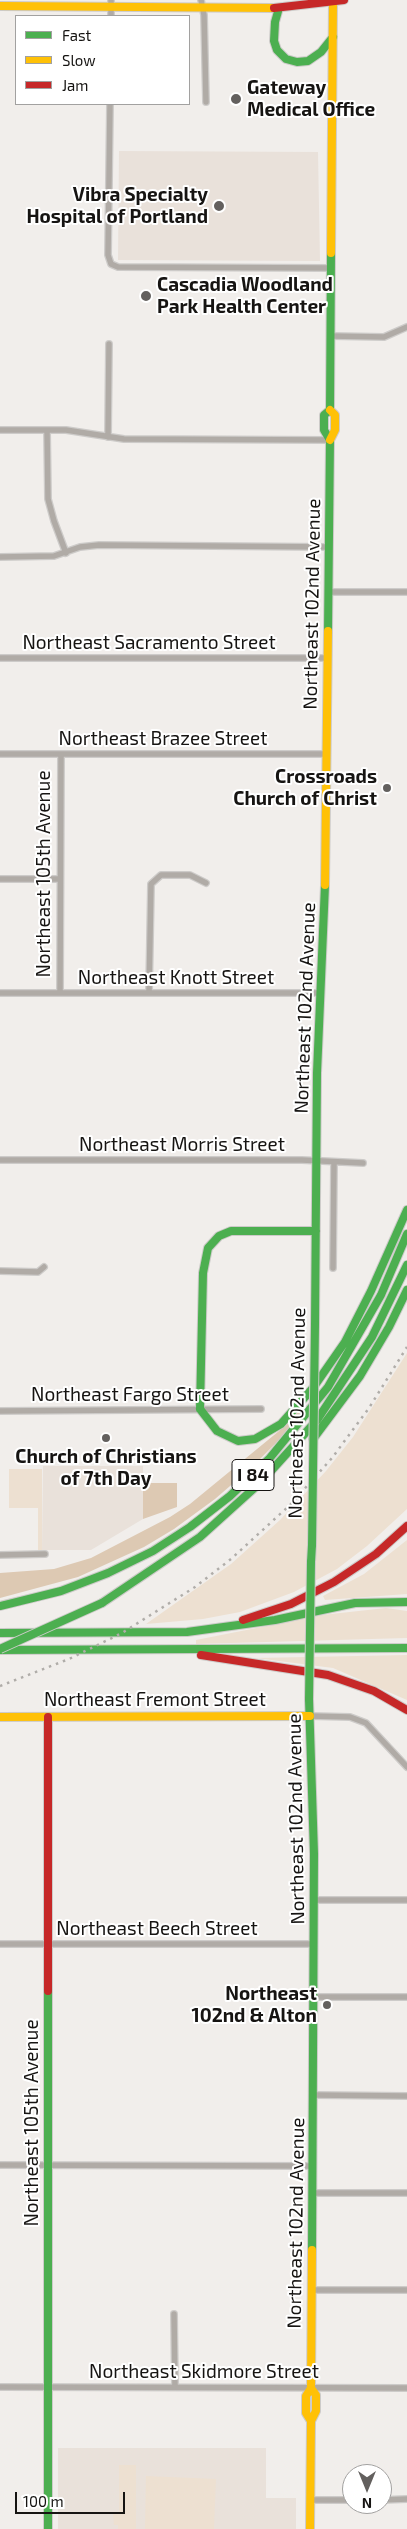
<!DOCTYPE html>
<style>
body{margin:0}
#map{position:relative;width:407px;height:2529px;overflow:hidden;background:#f1eeeb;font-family:"Exo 2",sans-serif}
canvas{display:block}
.legend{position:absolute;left:15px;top:15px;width:175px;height:90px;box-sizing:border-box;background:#fff;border:1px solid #a2a1a0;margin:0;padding:6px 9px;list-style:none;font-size:15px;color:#161412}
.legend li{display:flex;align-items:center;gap:10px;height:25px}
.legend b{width:25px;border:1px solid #a2a1a0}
.north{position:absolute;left:342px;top:2464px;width:50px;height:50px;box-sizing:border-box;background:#fff;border:1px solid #a2a1a0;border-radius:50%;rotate:180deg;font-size:14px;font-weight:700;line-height:20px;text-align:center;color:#161412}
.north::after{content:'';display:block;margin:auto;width:18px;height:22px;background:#63605e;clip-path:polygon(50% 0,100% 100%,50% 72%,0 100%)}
.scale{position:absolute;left:15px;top:2492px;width:110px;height:22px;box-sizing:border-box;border:2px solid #161412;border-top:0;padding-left:6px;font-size:15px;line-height:18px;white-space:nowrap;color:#161412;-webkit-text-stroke:4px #fff;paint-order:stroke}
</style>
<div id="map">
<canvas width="407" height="2529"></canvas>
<ul class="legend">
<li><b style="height:6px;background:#4caf50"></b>Fast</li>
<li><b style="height:6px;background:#ffc107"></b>Slow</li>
<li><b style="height:6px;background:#c62828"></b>Jam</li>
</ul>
<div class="north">N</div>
<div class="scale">100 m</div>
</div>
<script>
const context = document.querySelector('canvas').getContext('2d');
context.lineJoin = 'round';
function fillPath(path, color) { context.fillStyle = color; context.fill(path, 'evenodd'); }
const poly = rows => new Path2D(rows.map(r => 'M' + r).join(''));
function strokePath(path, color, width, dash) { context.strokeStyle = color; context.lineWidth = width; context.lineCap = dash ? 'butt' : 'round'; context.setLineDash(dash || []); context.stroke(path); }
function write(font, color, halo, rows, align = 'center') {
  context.font = font + ' "Exo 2",sans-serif'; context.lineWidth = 4; context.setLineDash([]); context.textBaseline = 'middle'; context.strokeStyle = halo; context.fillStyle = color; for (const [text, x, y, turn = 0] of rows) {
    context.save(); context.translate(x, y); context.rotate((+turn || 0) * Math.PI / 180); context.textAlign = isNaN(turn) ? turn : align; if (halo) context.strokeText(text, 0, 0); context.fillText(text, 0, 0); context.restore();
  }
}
fillPath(poly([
 [119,151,318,152,320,261,118,260],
 [43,1466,143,1466,143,1519,91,1550,42,1550],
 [58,2448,266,2448,266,2498,296,2498,296,2529,58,2529]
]), '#e9e1da');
fillPath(poly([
 [407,1353,407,1509,367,1546,337,1569,294,1592,240,1612,203,1619,146,1624,231,1564,280,1520,326,1471,353,1437],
 [9,1469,42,1469,42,1550,38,1550,38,1508,9,1508],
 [407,1540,407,1594,325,1600,323,1596,364,1574],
 [386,1608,407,1611,407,1638,196,1644,196,1640,322,1615],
 [407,1655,407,1700,333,1668,256,1658],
 [119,2465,136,2465,136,2529,118,2529,118,2525,114,2525,113,2513,119,2512],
 [146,2476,216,2479,214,2529,145,2529]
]), '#ede0d1');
fillPath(poly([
 [302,1407,302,1417,252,1467,215,1499,174,1529,144,1547,78,1577,0,1598,0,1573,54,1569,91,1558,170,1517,190,1504,279,1431],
 [143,1483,177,1483,177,1507,143,1519]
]), '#ddc9b3');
const street = poly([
 [111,0,111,16],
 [201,0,204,15,206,102],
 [110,104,108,255,111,264,118,267,331,268],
 [331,336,384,337,407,327],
 [0,430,66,430,124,439,330,440],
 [47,430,48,499,54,521,66,553],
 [108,437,109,344],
 [0,557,54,556,80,547,99,545,328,547],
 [328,592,407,592],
 [0,658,327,658],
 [0,754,326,754],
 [0,879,60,879],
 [0,993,321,993],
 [60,993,61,755],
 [149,993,151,884,161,875,190,875,206,883],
 [0,1160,302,1160,363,1163],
 [333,1268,334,1163],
 [0,1271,38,1272,44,1267],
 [0,1411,261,1409],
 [0,1555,45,1554],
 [310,1716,350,1717,366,1723,407,1767],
 [315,1900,407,1900],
 [0,1944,314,1944],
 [314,1997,407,1997],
 [314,2095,407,2096],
 [0,2165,313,2166],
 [312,2193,407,2193],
 [312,2290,407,2290],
 [174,2314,175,2387],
 [0,2387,407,2388],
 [311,2500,352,2500],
 [382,2500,407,2499]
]);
const fast = poly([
 [279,8,275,22,274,41,277,50,286,59,297,62,308,61,321,52,333,37],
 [328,631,330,440,324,430,324,415,330,410,331,253],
 [315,1325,317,1073,325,885],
 [200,1409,203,1273,208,1248,219,1236,231,1231,316,1231],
 [200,1409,217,1431,238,1441,255,1439,281,1424,313,1388,345,1342,371,1291,407,1210],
 [313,1439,360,1376,389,1327,407,1290],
 [311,1562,312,1545],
 [102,1603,200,1537,261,1482,299,1440,317,1420,372,1337,407,1265],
 [0,1606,61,1591,108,1573,153,1551,190,1527,230,1496,269,1459,328,1387,381,1295,407,1234],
 [0,1633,187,1632,275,1620,355,1603,407,1602],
 [0,1650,407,1648],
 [309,1699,314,1854,312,2250],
 [48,1991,48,2529]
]);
const slow = poly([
 [0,6,274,8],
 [331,253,333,0],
 [330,410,335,415,335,430,330,440],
 [325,885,328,631],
 [0,1717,310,1716],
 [311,2421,306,2413,306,2396,311,2388,312,2250],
 [310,2529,311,2421,316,2411,316,2395,311,2388]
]);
const jam = poly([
 [274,8,344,0],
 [243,1620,291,1604,334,1582,376,1554,407,1526],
 [201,1655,328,1675,374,1691,407,1710],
 [48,1717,48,1991]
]);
strokePath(street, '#cdcbc9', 8);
strokePath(fast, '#cdcbc9', 10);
strokePath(slow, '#cdcbc9', 10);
strokePath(jam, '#cdcbc9', 10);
strokePath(street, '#b0aba6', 5.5);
strokePath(fast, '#4caf50', 8);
strokePath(slow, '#ffc107', 8);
strokePath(jam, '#c62828', 8);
strokePath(poly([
 [0,1686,69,1659,122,1633,195,1587,231,1559,290,1505,332,1458,369,1408,407,1347]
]), '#b0ada9', 2.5, [2.5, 5]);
const fastBridge = poly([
 [312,1545,315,1325],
 [0,1649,102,1603],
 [309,1699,311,1562]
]);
strokePath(fastBridge, '#cdcbc9', 10, []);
strokePath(fastBridge, '#4caf50', 8);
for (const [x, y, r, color] of [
 [236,99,6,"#63605e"],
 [219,206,6,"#63605e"],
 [146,296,6,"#63605e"],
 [387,788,5,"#63605e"],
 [106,1438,5,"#63605e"],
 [327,2005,5,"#63605e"]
]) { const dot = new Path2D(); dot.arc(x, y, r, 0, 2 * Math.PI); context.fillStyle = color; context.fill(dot); strokePath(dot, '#fff', 2); }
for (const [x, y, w] of [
 [253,1475,42]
]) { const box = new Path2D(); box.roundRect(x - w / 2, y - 15.5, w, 31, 4); context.fillStyle = '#fff'; context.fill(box); strokePath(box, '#161412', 1); }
write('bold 18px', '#161412', null, [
 ["I 84",253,1475]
]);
write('bold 19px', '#161412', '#fff', [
 ["Gateway",247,88,"left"],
 ["Medical Office",247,110,"left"],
 ["Vibra Specialty",208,195],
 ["Hospital of Portland",208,217],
 ["Cascadia Woodland",157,285,"left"],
 ["Park Health Center",157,307,"left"],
 ["Crossroads",377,777],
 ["Church of Christ",377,799],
 ["Church of Christians",106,1457,"center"],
 ["of 7th Day",106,1479,"center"],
 ["Northeast",317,1994],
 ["102nd & Alton",317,2016]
], 'right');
write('19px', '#161412', '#fff', [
 ["Northeast 102nd Avenue",312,604,-89],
 ["Northeast Sacramento Street",149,643],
 ["Northeast Brazee Street",163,739],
 ["Northeast 105th Avenue",44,874,-90],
 ["Northeast Knott Street",176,978],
 ["Northeast 102nd Avenue",305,1008,-88],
 ["Northeast Morris Street",182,1145],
 ["Northeast Fargo Street",130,1395],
 ["Northeast 102nd Avenue",297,1413,-89],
 ["Northeast Fremont Street",155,1700],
 ["Northeast 102nd Avenue",296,1819,-91],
 ["Northeast Beech Street",157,1929],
 ["Northeast 105th Avenue",32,2123,-90],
 ["Northeast 102nd Avenue",296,2223,-89],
 ["Northeast Skidmore Street",204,2372]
]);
</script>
